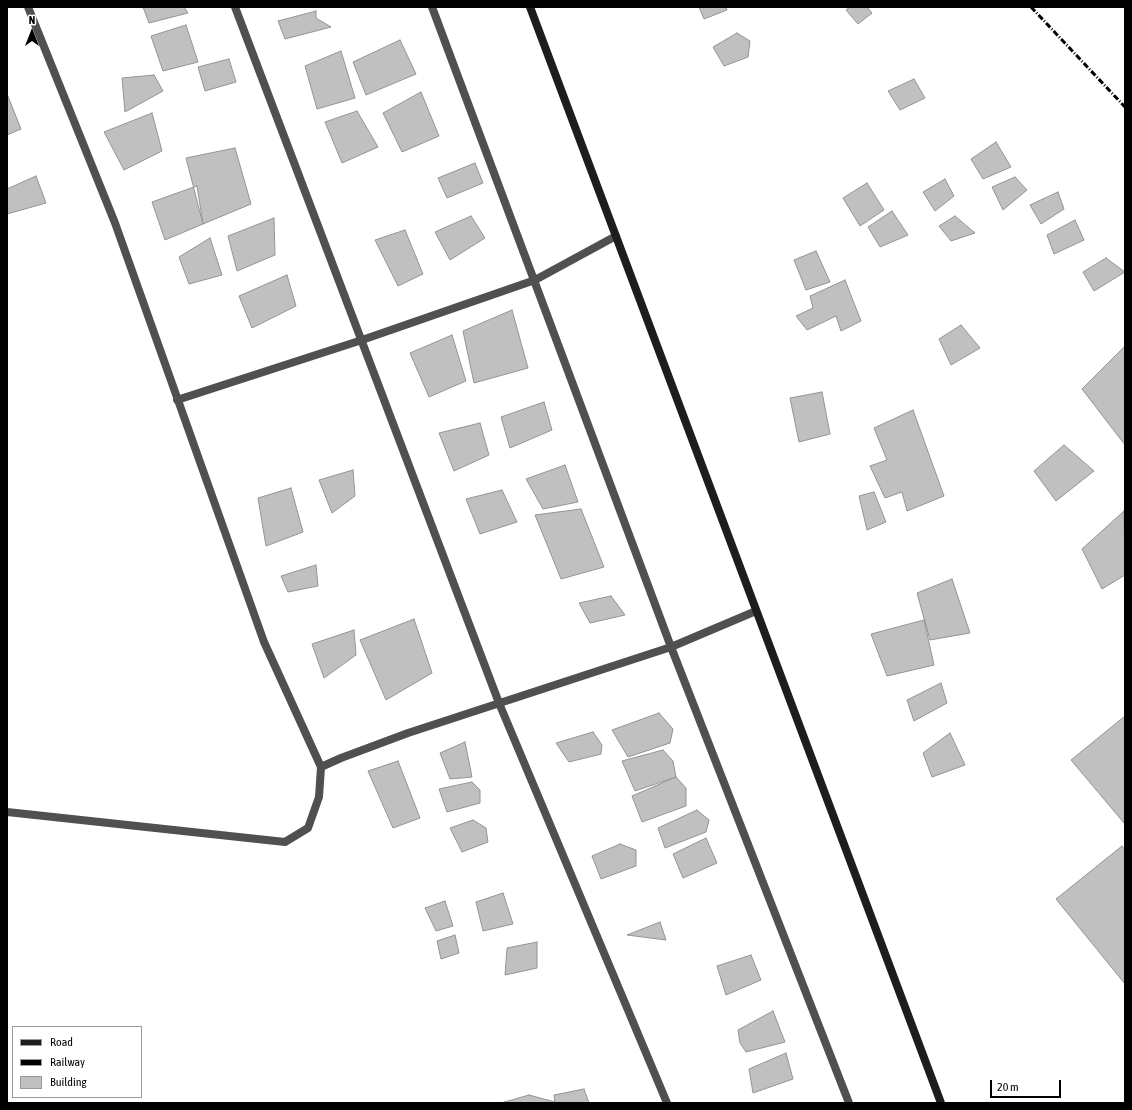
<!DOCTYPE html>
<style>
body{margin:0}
#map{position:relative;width:1132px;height:1110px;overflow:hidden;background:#fff;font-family:"Asap Condensed",sans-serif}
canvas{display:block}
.frame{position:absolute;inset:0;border:8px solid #000;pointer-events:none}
.legend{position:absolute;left:12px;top:1026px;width:130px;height:72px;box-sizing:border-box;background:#fff;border:1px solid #999;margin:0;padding:5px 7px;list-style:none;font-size:12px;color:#000}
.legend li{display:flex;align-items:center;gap:8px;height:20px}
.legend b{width:20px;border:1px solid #999}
.north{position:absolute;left:12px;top:12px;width:40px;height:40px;-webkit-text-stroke:3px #fff;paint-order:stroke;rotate:0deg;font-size:11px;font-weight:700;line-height:16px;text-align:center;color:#000}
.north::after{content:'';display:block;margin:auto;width:14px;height:18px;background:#000;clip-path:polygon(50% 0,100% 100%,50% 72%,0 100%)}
.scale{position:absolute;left:990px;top:1080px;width:71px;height:18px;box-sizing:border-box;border:2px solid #000;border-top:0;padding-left:5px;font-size:12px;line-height:14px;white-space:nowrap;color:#000;-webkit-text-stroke:3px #fff;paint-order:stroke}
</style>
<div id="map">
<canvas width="1132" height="1110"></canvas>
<div class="frame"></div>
<ul class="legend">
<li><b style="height:5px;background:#1d1d1d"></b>Road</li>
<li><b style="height:5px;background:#000"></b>Railway</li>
<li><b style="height:11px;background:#c0c0c0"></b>Building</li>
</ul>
<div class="north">N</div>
<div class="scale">20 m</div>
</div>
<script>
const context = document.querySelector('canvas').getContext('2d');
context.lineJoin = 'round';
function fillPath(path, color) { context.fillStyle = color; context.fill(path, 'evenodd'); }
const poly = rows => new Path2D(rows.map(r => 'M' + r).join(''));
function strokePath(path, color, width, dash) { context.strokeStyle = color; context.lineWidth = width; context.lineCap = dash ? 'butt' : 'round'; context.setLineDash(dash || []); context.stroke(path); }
const building = poly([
 [143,7,184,7,188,13,149,23,143,7],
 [699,7,726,7,727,10,704,19,699,7],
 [850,7,867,7,872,13,858,24,846,10,850,7],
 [316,11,316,18,331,27,285,39,278,21,316,11],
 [186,25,198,62,163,71,151,36,186,25],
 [737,33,750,41,748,57,724,66,713,47,737,33],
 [400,40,416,74,366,95,353,62,400,40],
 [341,51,355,98,317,109,305,66,341,51],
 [229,59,236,82,205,91,198,67,229,59],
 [154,75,163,91,125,112,122,78,154,75],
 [914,79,925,98,900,110,888,91,914,79],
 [421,92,439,136,402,152,383,113,421,92],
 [7,94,21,129,7,135,7,94],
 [357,111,378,147,342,163,325,122,357,111],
 [152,113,162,151,124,170,104,132,152,113],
 [996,142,1011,167,983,179,971,159,996,142],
 [235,148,251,204,203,224,186,158,235,148],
 [475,163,483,183,447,198,438,178,475,163],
 [36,176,46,203,7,214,7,189,36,176],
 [1015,177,1027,190,1003,210,992,187,1015,177],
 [945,179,954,196,935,211,923,192,945,179],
 [867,183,884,210,860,226,843,198,867,183],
 [197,186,203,224,165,240,152,202,197,186],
 [1058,192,1064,209,1041,224,1030,205,1058,192],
 [892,211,908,235,880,247,868,227,892,211],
 [471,216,485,238,450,260,435,232,471,216],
 [955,216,975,233,951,241,939,226,955,216],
 [274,218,275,255,237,271,228,236,274,218],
 [1075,220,1084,240,1054,254,1047,235,1075,220],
 [405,230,423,274,398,286,375,240,405,230],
 [210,238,222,275,189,284,179,257,210,238],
 [816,251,830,282,806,290,794,260,816,251],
 [1106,258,1125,272,1094,291,1083,272,1106,258],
 [287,275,296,306,252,328,239,296,287,275],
 [845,280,861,321,841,331,836,316,807,330,796,316,813,308,810,296,845,280],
 [512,310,528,368,474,383,463,331,512,310],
 [961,325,980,348,951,365,939,339,961,325],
 [452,335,466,381,429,397,410,353,452,335],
 [1124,347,1125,348,1125,445,1082,389,1124,347],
 [822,392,830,434,799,442,790,398,822,392],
 [544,402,552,430,510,448,501,417,544,402],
 [913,410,944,496,907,511,902,492,885,498,870,466,887,460,874,428,913,410],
 [480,423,489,455,454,471,439,433,480,423],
 [1064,445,1094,471,1056,501,1034,471,1064,445],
 [565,465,578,502,543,509,526,479,565,465],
 [353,470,355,496,332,513,319,480,353,470],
 [291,488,303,532,266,546,258,498,291,488],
 [502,490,517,522,480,534,466,499,502,490],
 [874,492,886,522,867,530,859,496,874,492],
 [581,509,604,567,561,579,535,515,581,509],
 [1124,511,1125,575,1102,589,1082,549,1124,511],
 [316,565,318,586,288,592,281,576,316,565],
 [952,579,970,633,930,640,917,593,952,579],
 [611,596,625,615,590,623,579,603,611,596],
 [414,619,432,673,386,700,360,640,414,619],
 [924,620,934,665,887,676,871,634,924,620],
 [354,630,356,655,324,678,312,644,354,630],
 [941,683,947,703,914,721,907,700,941,683],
 [659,713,673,729,670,743,628,757,612,730,659,713],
 [1125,716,1125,822,1124,823,1071,760,1125,716],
 [593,732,602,745,601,754,569,762,556,743,593,732],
 [950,733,965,765,932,777,923,753,950,733],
 [465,742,472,777,450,779,440,753,465,742],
 [663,750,673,761,676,777,635,791,622,761,663,750],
 [398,761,420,818,393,828,368,771,398,761],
 [676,777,686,788,686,806,642,822,632,796,676,777],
 [472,782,480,790,480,803,447,812,439,789,472,782],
 [697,810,709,820,706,832,665,848,658,828,697,810],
 [473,820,486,828,488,842,462,852,450,828,473,820],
 [706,838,717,863,683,878,673,854,706,838],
 [620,844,636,850,636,866,601,879,592,856,620,844],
 [1122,846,1125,850,1125,984,1056,899,1122,846],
 [503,893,513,924,483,931,476,902,503,893],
 [445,901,453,926,436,931,425,908,445,901],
 [660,922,666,940,627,935,660,922],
 [455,935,459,953,441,959,437,941,455,935],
 [537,942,537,968,505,975,507,948,537,942],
 [751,955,761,980,726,995,717,966,751,955],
 [773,1011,785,1042,746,1052,740,1043,738,1030,773,1011],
 [786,1053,793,1079,753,1093,749,1069,786,1053],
 [584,1089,589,1103,555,1103,554,1095,584,1089],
 [529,1095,555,1102,554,1103,501,1103,529,1095]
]);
fillPath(building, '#c0c0c0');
strokePath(building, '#949494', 1);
strokePath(poly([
 [235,7,499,703,667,1103],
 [432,7,671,647,849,1103],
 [177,400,362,340,535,280,616,236],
 [321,767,341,758,408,733,671,647,756,611]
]), '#505050', 8);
strokePath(poly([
 [7,812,285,842,308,828,319,797,321,767,264,642,115,223,28,7]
]), '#505050', 8);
strokePath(poly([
 [530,7,941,1103]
]), '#1d1d1d', 8);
strokePath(poly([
 [1031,7,1125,107]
]), '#000', 3, [6, 2, 1, 2]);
</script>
